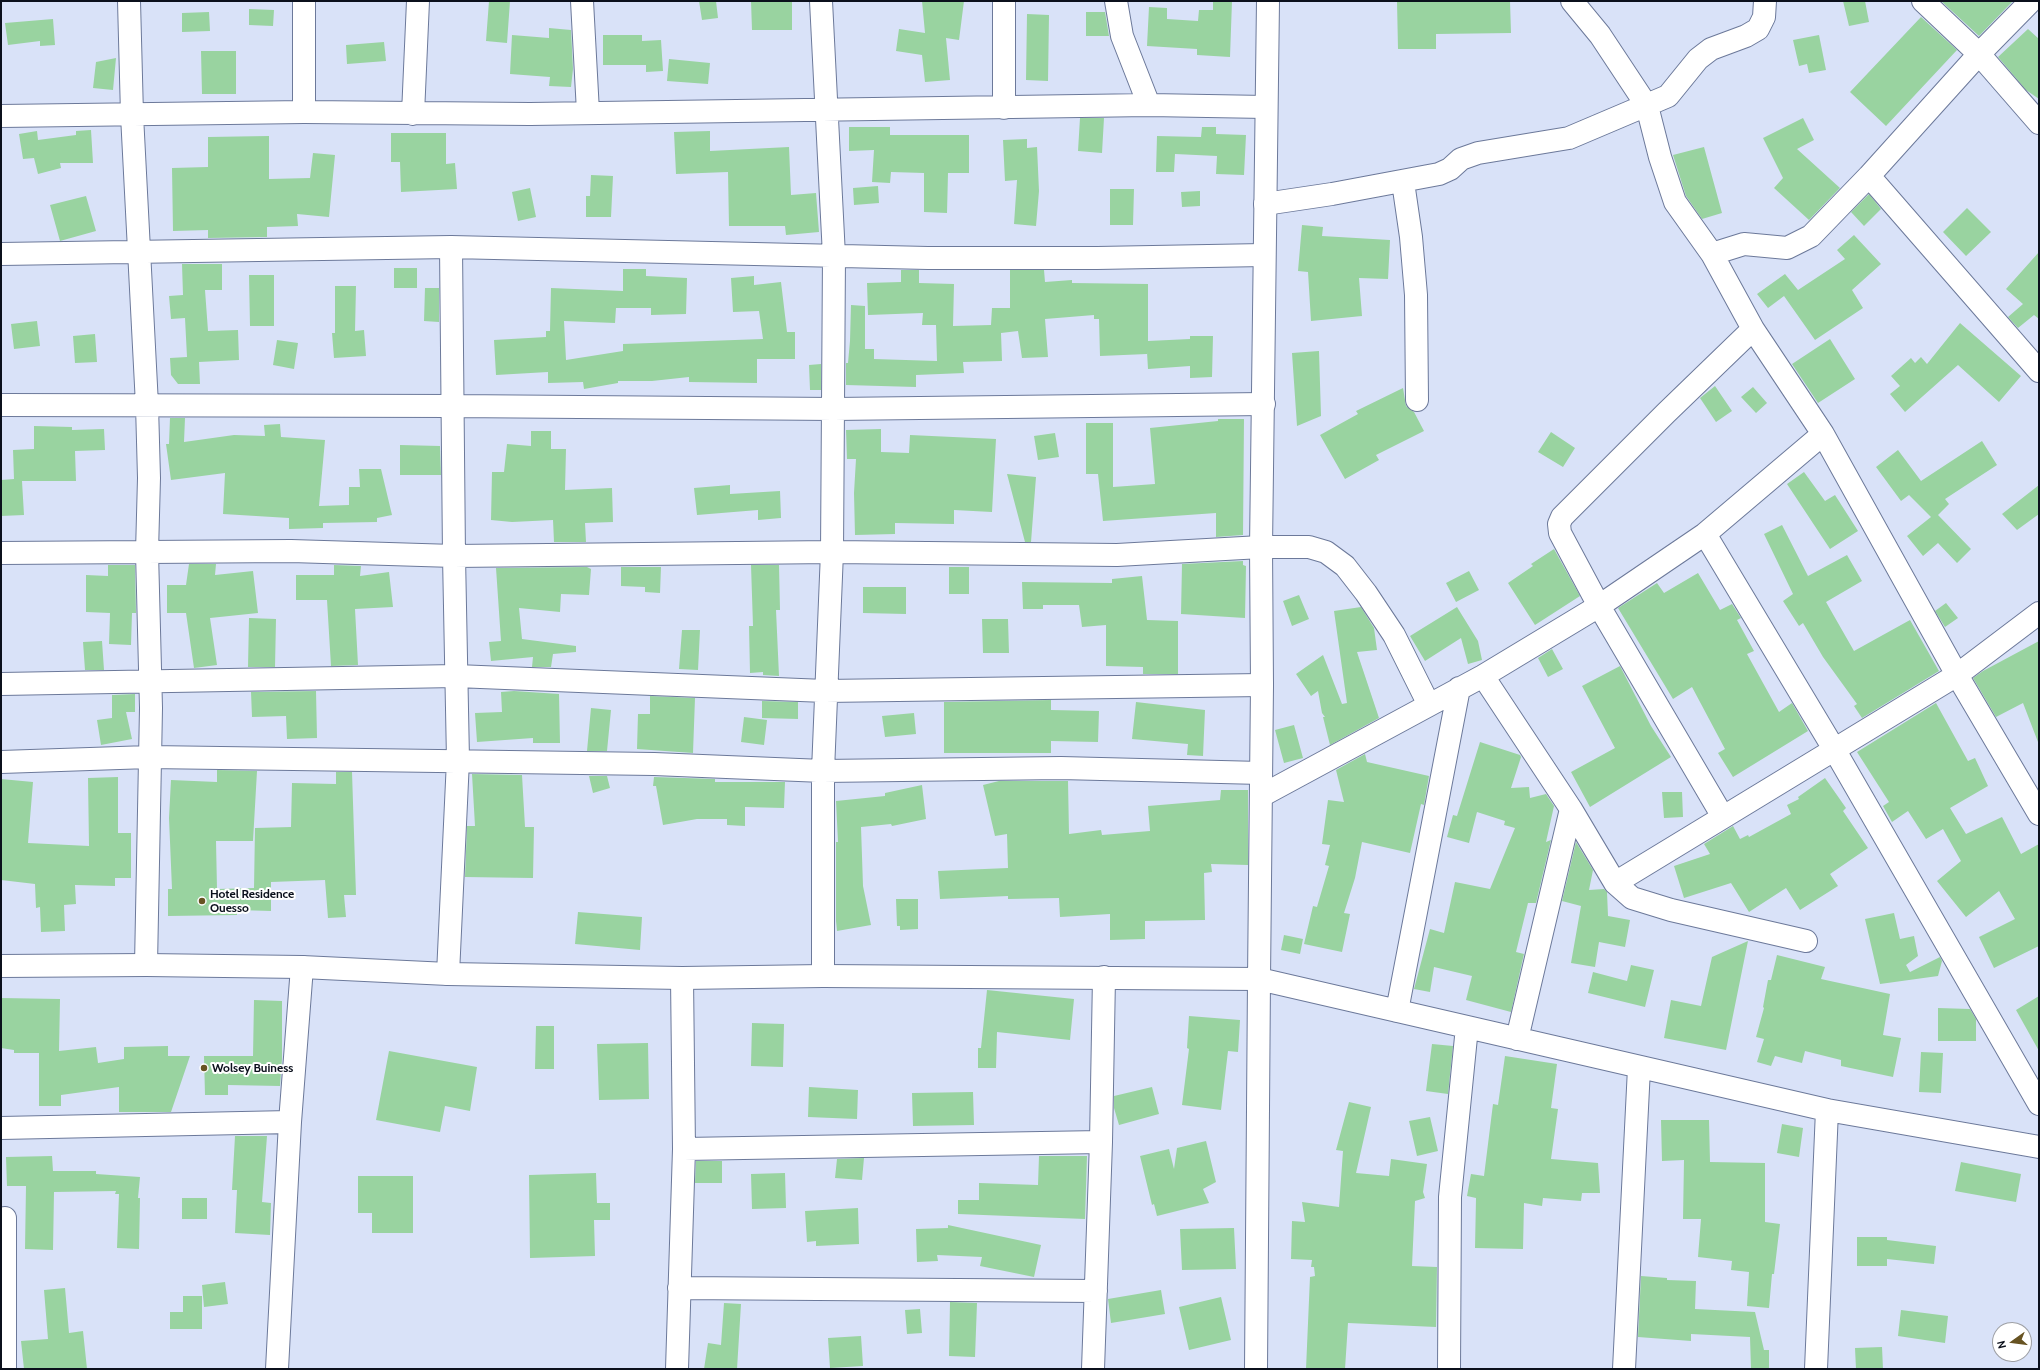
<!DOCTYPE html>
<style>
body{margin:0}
#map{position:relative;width:2040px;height:1370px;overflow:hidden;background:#d9e2f8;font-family:Cabin,sans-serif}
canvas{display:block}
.frame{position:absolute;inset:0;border:2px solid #0b101c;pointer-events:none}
.north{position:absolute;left:1992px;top:1322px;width:40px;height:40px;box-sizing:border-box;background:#fff;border:1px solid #9d9fa4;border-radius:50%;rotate:256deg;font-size:11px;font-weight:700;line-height:16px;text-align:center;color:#0b101c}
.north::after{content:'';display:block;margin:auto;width:14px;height:18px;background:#675322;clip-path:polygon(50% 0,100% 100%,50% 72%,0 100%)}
</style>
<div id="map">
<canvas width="2040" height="1370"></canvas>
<div class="frame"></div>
<div class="north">N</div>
</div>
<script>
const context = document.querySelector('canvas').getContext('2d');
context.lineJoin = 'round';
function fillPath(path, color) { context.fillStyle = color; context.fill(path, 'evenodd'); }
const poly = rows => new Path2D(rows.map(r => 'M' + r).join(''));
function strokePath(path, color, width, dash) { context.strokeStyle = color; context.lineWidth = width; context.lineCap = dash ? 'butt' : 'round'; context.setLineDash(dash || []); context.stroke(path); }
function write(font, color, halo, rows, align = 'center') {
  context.font = font + ' Cabin,sans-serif'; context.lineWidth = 4; context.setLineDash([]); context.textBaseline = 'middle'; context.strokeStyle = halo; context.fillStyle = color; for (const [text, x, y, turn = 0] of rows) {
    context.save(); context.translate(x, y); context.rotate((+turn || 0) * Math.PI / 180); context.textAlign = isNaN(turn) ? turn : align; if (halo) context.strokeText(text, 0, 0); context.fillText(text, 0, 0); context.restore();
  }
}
fillPath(poly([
 [489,1,510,1,507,43,486,41],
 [699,1,716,1,718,18,702,20],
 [751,1,792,1,792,30,752,30],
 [922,1,964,1,959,40,946,38,950,80,925,82,922,55,896,51,899,29,925,33],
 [1213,1,1232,1,1230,57,1197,55,1197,49,1147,46,1149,7,1167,8,1167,19,1198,21,1199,10,1213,10],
 [1397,1,1510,1,1511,33,1436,34,1436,49,1398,49],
 [1843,1,1865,1,1869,22,1849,26],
 [1941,1,2013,1,1979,36],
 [249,9,274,10,273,26,249,25],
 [209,12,210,31,182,32,182,13],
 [1086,12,1105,12,1109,36,1086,36],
 [1027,14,1049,15,1048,81,1026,80],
 [1921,17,1957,50,1886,126,1850,92],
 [53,19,55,45,40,46,40,41,8,45,5,23],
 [549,28,571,30,573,69,571,87,549,86,550,77,510,74,512,35,549,38],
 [2028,29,2039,39,2039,99,2026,90,1998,57],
 [603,35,642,35,642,41,661,40,663,71,646,72,646,65,603,65],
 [1819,35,1826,70,1809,73,1807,64,1799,66,1793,40],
 [384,42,386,61,347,64,346,45],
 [201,51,236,51,236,94,202,94],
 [116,58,113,90,93,88,96,62],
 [669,59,710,63,708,84,667,81],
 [1080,118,1104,118,1102,153,1078,151],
 [1803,118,1814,140,1797,149,1840,188,1809,220,1774,188,1783,178,1763,138],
 [849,127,890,127,890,135,969,135,969,173,948,173,947,213,924,212,924,173,891,172,890,183,872,182,874,150,849,151],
 [1202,127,1216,127,1216,134,1246,135,1244,175,1216,174,1217,156,1175,154,1174,172,1156,172,1157,136,1201,137],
 [91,130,93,163,60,163,61,168,38,174,34,158,23,159,19,134,37,131,38,140,76,135,76,131],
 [710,131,710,151,789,147,791,195,816,193,819,232,786,235,785,226,729,226,728,172,676,174,674,132],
 [391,133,446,133,446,164,455,163,457,189,401,192,400,162,391,162],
 [269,136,269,179,310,178,313,153,335,155,329,217,297,214,298,226,267,227,267,237,208,238,208,230,173,231,172,168,208,167,208,137],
 [1027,139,1027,148,1037,147,1039,191,1036,226,1014,224,1017,180,1005,181,1003,140],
 [1704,147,1722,213,1702,219,1686,196,1673,155],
 [591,175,613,176,611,217,586,217,586,196,590,196],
 [878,186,879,203,854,205,853,188],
 [530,188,536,217,518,221,512,192],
 [1110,189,1134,189,1133,225,1110,225],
 [1200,191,1200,206,1182,207,1181,192],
 [1869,194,1881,209,1864,226,1851,212],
 [86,196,96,231,60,241,50,205],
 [1967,208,1991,232,1966,256,1943,232],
 [1302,225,1323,227,1322,236,1390,240,1388,279,1359,278,1362,316,1311,321,1308,272,1298,271],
 [1854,235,1881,264,1852,290,1863,308,1815,340,1784,296,1768,308,1757,294,1785,274,1798,290,1845,259,1837,250],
 [2039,252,2039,319,2034,315,2018,328,2008,317,2023,304,2006,289],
 [182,264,222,264,222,290,205,290,208,331,238,330,239,360,199,362,200,384,178,384,171,375,170,358,187,357,185,318,171,319,169,296,183,295],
 [394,268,417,268,417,288,394,288],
 [623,269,646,269,646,276,687,278,686,314,651,315,651,308,616,308,615,323,564,321,566,360,623,351,623,344,763,339,759,311,733,312,731,278,754,276,754,285,781,282,787,332,795,332,795,359,757,359,757,383,689,382,689,377,652,381,618,381,618,383,584,389,583,382,548,383,548,372,496,375,494,340,546,337,546,331,550,331,551,288,623,291],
 [901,270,919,270,919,283,954,284,953,326,991,325,992,308,1010,308,1010,270,1044,270,1045,282,1072,280,1072,283,1148,284,1148,341,1190,339,1190,336,1213,336,1212,377,1190,378,1190,366,1148,369,1147,352,1147,354,1100,356,1099,319,1094,319,1094,315,1045,319,1048,357,1022,358,1018,331,1001,333,1002,361,963,362,964,373,916,375,916,387,846,385,846,363,848,363,850,341,851,305,865,306,865,349,874,349,874,359,937,361,936,325,922,325,923,313,868,315,867,283,901,282],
 [249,275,274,275,274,326,250,326],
 [335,286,356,286,355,331,364,330,366,356,334,358,332,333,335,333],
 [425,288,439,288,439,322,424,321],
 [37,321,40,346,14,349,11,324],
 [1960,323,2021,376,1999,402,1958,365,1905,412,1890,394,1900,386,1891,376,1911,358,1915,363,1921,357,1927,364],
 [95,334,97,362,75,363,73,336],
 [1830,339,1855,379,1818,403,1792,364],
 [277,340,298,343,294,369,273,365],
 [1319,351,1321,416,1297,426,1292,353],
 [821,364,821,390,810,390,809,365],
 [1715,386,1732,411,1716,422,1700,398],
 [1753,387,1767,403,1756,413,1741,397],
 [1403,388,1406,406,1414,412,1424,431,1376,455,1379,460,1345,479,1320,435,1358,414,1356,411],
 [170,418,185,418,184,442,234,435,265,436,264,425,280,424,281,437,325,440,319,506,349,505,349,487,360,487,359,469,381,469,392,515,377,518,377,522,323,523,323,528,289,529,289,518,223,514,225,473,171,480,166,444,169,444],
 [1218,419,1244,419,1243,535,1216,537,1216,513,1103,521,1098,474,1086,474,1086,423,1113,423,1113,487,1155,484,1150,428,1218,421],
 [34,426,72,427,72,430,104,429,105,450,75,451,76,481,22,481,24,515,1,516,1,480,14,479,13,450,34,449],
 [881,429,881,452,909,453,910,435,996,439,992,512,954,510,954,524,895,523,895,534,855,535,854,493,856,459,847,459,846,430],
 [531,431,551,431,551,449,566,449,565,490,612,488,613,522,585,523,586,542,554,542,553,520,512,522,491,520,492,472,504,472,507,444,531,446],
 [1551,432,1575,448,1563,467,1538,452],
 [1055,433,1059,457,1038,460,1034,436],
 [1982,441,1997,465,1945,499,1949,504,1938,515,1971,549,1957,563,1938,543,1923,556,1907,536,1931,517,1909,495,1901,501,1876,467,1898,450,1921,481],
 [400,445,440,446,441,475,400,475],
 [1804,472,1825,501,1835,495,1858,531,1830,549,1787,484],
 [1007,474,1036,477,1031,542,1025,542],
 [730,485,730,494,780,491,781,518,758,520,758,510,697,515,694,488],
 [2039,485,2039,514,2017,530,2002,514],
 [1782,525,1808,576,1847,555,1862,581,1826,602,1854,651,1910,620,1939,671,1862,718,1854,706,1857,704,1823,657,1803,623,1799,626,1783,601,1793,594,1764,534],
 [1554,549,1580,596,1535,625,1508,583,1533,566,1531,564],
 [1243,561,1243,565,1246,566,1245,618,1181,614,1182,564],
 [189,564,216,564,215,575,253,571,258,613,210,618,217,665,194,668,186,613,167,613,167,585,186,585],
 [108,565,135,565,136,613,132,613,131,645,109,644,110,613,86,612,86,575,108,576],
 [334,565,361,566,360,576,389,572,393,607,355,609,358,665,331,666,327,600,296,600,296,575,334,575],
 [751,565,779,565,780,610,776,610,779,676,763,675,763,672,750,673,749,626,753,626],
 [587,567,591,569,589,595,561,594,560,612,519,608,522,639,576,646,576,652,553,654,551,667,532,667,533,657,491,661,489,642,501,641,496,568],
 [621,567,661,567,660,593,645,592,645,587,621,586],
 [949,567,969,567,969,594,949,594],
 [1469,571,1479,590,1456,602,1446,583],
 [1698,573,1720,610,1732,604,1741,618,1737,620,1754,651,1747,654,1779,712,1792,703,1808,731,1733,777,1718,753,1725,749,1692,687,1673,699,1618,608,1657,583,1664,593],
 [1142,576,1147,620,1178,621,1178,674,1143,674,1143,667,1106,666,1106,625,1082,627,1079,605,1043,605,1043,609,1023,609,1022,582,1112,583,1112,579],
 [863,587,906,587,906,614,863,613],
 [1299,595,1309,619,1292,626,1283,601],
 [1946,603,1958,618,1945,627,1935,611],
 [1361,607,1374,628,1377,650,1357,652,1379,718,1330,745,1323,717,1325,717,1322,713,1318,691,1311,696,1296,674,1323,655,1342,704,1347,703,1334,611],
 [1457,607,1478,641,1482,660,1468,664,1461,638,1425,661,1410,636],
 [249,618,276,619,275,667,248,667],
 [982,619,1008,619,1009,653,983,653],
 [682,630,700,630,698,670,679,669],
 [102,641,104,670,85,670,83,642],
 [2039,641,2039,742,2038,742,2023,703,1996,717,1973,678,1983,671],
 [1552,649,1563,669,1548,677,1538,658],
 [1620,666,1651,726,1671,757,1590,807,1571,772,1615,748,1582,686],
 [316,691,317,738,287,739,286,716,252,717,251,692],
 [514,691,559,694,560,743,533,743,533,738,477,742,475,713,502,712,501,692],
 [135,694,135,712,126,712,132,739,101,745,97,720,112,718,112,695],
 [650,696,695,698,693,753,637,749,638,714,650,714],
 [1051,700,1051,710,1099,711,1098,742,1051,741,1051,753,944,753,944,702],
 [762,701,798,702,798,719,762,718],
 [1136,702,1205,710,1203,756,1187,755,1188,744,1132,739],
 [1936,703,1968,761,1975,758,1988,786,1950,808,1966,834,2002,817,2021,854,2039,844,2039,946,1994,968,1979,937,2015,919,1999,891,1966,917,1937,881,1961,861,1943,829,1926,839,1908,811,1892,822,1883,806,1889,802,1857,752],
 [591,708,611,710,607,751,587,751],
 [914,713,916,734,885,737,882,716],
 [744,717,767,720,764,745,741,742],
 [1294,725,1303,758,1284,763,1275,730],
 [1480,742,1520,755,1521,757,1511,788,1529,787,1530,798,1546,794,1554,806,1546,842,1551,840,1536,903,1528,903,1516,952,1524,954,1511,1012,1466,1000,1472,976,1434,967,1430,992,1414,989,1430,929,1444,933,1455,882,1490,889,1515,828,1504,825,1505,821,1477,812,1469,843,1447,837,1453,815,1457,816],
 [1365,754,1367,762,1429,776,1424,805,1421,804,1410,853,1362,842,1355,878,1344,913,1350,914,1342,952,1304,944,1313,906,1317,907,1329,866,1325,865,1330,845,1322,844,1328,800,1344,802,1336,770],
 [217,770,257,771,253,841,216,841,217,889,254,888,255,828,291,827,292,783,336,784,336,772,352,772,356,895,344,895,346,917,328,918,325,880,271,882,271,911,237,910,237,915,168,916,168,889,172,889,169,818,171,780,217,782],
 [472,774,522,775,525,827,534,827,533,878,465,877,467,826,475,826],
 [589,776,607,776,610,788,593,793],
 [118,777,118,833,131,833,131,878,115,878,115,886,75,885,76,904,64,905,65,931,41,932,40,907,36,908,35,884,1,880,1,779,33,782,28,843,89,846,88,778],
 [654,777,715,779,715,782,785,782,784,808,745,807,745,826,727,825,727,819,697,819,663,825,656,786,653,786],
 [1825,778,1846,808,1843,811,1868,848,1830,874,1838,886,1800,910,1786,888,1749,912,1731,883,1684,898,1674,866,1710,854,1704,844,1733,826,1740,839,1748,835,1749,837,1791,814,1787,805,1799,799,1798,797],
 [999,781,1068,781,1069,834,1101,830,1102,835,1150,831,1148,806,1220,800,1221,790,1248,790,1248,865,1211,864,1212,872,1204,873,1205,920,1145,921,1145,939,1110,940,1110,914,1060,917,1059,898,1008,899,1008,896,940,899,938,871,1008,868,1007,834,995,836,983,785],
 [922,785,926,819,892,826,891,824,861,827,863,886,871,925,837,931,836,921,836,842,838,842,836,801,885,796,885,793],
 [1662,792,1682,792,1683,817,1664,818],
 [1576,842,1593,870,1589,890,1604,889,1607,892,1608,916,1630,920,1625,947,1599,942,1595,967,1571,963,1581,906,1562,901],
 [896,899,918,899,918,929,900,930,900,926,897,926],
 [578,912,642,917,640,950,575,944],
 [1894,913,1900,939,1914,936,1918,956,1906,965,1910,972,1940,957,1942,961,1938,976,1880,984,1865,919],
 [1284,935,1303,939,1300,954,1281,950],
 [1748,941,1726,1050,1664,1038,1671,1000,1701,1006,1712,957],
 [1777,955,1825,967,1821,979,1890,994,1883,1035,1901,1038,1893,1077,1841,1066,1841,1060,1805,1051,1802,1063,1775,1056,1771,1066,1757,1062,1764,1039,1756,1037,1764,1008,1763,1007,1768,980,1771,980],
 [1631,965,1654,970,1645,1007,1588,993,1593,972,1627,981],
 [987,990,1074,999,1070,1040,997,1032,996,1068,978,1068,978,1048,981,1048],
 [2039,996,2039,1051,2016,1010],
 [1,998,60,999,59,1051,96,1047,98,1063,124,1059,124,1047,168,1046,168,1056,190,1056,171,1112,119,1112,119,1087,61,1095,61,1106,39,1106,39,1053,14,1053,14,1050,1,1048],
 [254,1000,282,1001,282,1059,280,1086,228,1085,228,1095,205,1095,204,1056,253,1056],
 [1938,1008,1970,1009,1976,1019,1976,1041,1938,1041],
 [1189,1016,1240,1020,1238,1052,1228,1051,1221,1110,1182,1105,1189,1049,1187,1048],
 [752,1023,784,1024,783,1067,751,1066],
 [536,1026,554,1026,554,1069,535,1069],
 [648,1043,649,1099,599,1100,597,1044],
 [1432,1044,1453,1046,1448,1094,1426,1091],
 [389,1051,477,1067,470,1111,445,1106,440,1132,376,1120],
 [1921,1052,1943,1053,1941,1093,1919,1092],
 [1505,1056,1557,1064,1551,1108,1558,1109,1551,1159,1598,1163,1600,1193,1582,1193,1581,1201,1543,1198,1542,1206,1524,1203,1523,1249,1475,1248,1476,1198,1467,1196,1471,1174,1484,1176,1493,1104,1498,1105],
 [809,1087,858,1090,857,1119,808,1117],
 [1152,1087,1159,1114,1119,1125,1114,1108,1114,1096],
 [973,1092,974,1125,913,1126,912,1093],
 [1349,1102,1371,1107,1356,1173,1389,1176,1391,1159,1427,1164,1423,1192,1425,1198,1415,1201,1412,1266,1437,1267,1436,1327,1348,1323,1345,1369,1306,1369,1310,1277,1315,1276,1314,1267,1311,1267,1312,1260,1291,1259,1292,1221,1305,1222,1302,1202,1339,1207,1343,1151,1336,1150],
 [1430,1117,1438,1151,1417,1156,1409,1121],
 [1661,1120,1709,1120,1710,1162,1765,1163,1765,1222,1780,1224,1774,1274,1772,1274,1769,1308,1747,1306,1749,1272,1731,1270,1732,1261,1698,1257,1701,1219,1683,1219,1684,1160,1662,1161],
 [1782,1124,1803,1128,1799,1157,1777,1153],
 [235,1136,267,1136,262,1202,271,1203,270,1235,235,1233,237,1190,232,1190],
 [1206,1141,1216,1182,1203,1189,1209,1203,1157,1216,1154,1204,1152,1205,1140,1156,1169,1149,1174,1169,1177,1148],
 [52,1156,53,1171,96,1171,96,1174,140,1177,138,1198,140,1198,139,1249,117,1248,119,1194,115,1194,116,1191,54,1192,53,1250,25,1249,26,1186,7,1186,6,1157],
 [1039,1156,1087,1156,1085,1219,958,1214,958,1200,979,1200,979,1183,1038,1185],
 [864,1158,862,1180,835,1178,837,1159],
 [696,1161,722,1161,722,1183,695,1183],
 [1961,1162,2021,1174,2016,1202,1955,1191],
 [596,1173,597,1203,610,1203,610,1220,594,1220,595,1256,530,1258,529,1175],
 [785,1173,786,1208,752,1209,751,1174],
 [358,1176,413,1176,413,1233,372,1233,372,1213,358,1213],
 [182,1198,207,1198,207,1219,182,1219],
 [858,1208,859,1244,816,1246,816,1241,807,1242,805,1211],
 [948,1225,1041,1245,1034,1277,980,1266,982,1257,937,1255,938,1261,917,1262,916,1229,948,1228],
 [1234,1228,1236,1269,1182,1270,1180,1229],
 [1857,1237,1887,1237,1887,1240,1936,1246,1934,1264,1887,1259,1887,1266,1857,1266],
 [1641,1276,1667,1278,1667,1280,1696,1281,1695,1309,1755,1312,1764,1350,1769,1350,1769,1369,1751,1369,1750,1337,1691,1334,1691,1341,1638,1337],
 [225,1282,228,1304,204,1307,202,1285],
 [65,1288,69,1333,83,1331,87,1369,24,1369,21,1341,48,1339,44,1290],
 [1161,1290,1165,1314,1111,1323,1108,1299],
 [183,1296,202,1296,202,1329,170,1329,170,1312,183,1312],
 [1221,1297,1231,1340,1189,1350,1179,1307],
 [950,1302,977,1303,975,1357,949,1356],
 [724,1303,741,1304,737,1369,704,1369,708,1343,721,1345],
 [920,1309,922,1333,907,1334,905,1310],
 [1901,1310,1948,1316,1945,1343,1898,1336],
 [861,1336,863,1366,830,1368,828,1338],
 [1882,1347,1883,1369,1856,1369,1855,1348]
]), '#99d3a0');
const minor = poly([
 [129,1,132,115,147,405,149,478,147,552,151,708,146,965],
 [304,1,304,112],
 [582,1,588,112],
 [821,1,834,256,832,552,823,771,823,976],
 [1004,1,1004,108],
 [1116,1,1122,36,1149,105],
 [1572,1,1600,35,1647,106,1660,157,1675,202,1712,254,1753,329,1823,434,1957,675,2039,814],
 [1923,1,1979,54,2039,123],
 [413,114,418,1],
 [1,116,304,112,530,114,1149,105,1266,107],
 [1869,176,2039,371],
 [1403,182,1411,237,1416,295,1417,400],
 [1265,204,1332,194,1439,174,1450,169,1461,159,1478,153,1569,138,1668,96,1698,59,1711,49,1746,36,1758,29,1764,17,1765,1],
 [1,254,451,247,928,258,1097,258,1264,255],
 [1712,254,1744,244,1787,248,1811,236,1869,176,1979,54,2031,1],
 [1,405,453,406,834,409,1264,404],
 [1705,534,1834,749,2039,1104],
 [1,553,291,551,454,556,832,552,1117,555,1261,547,1309,547,1326,552,1345,566,1366,593,1394,635,1429,705],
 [1483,676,1571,809,1615,883,1632,898,1671,910,1806,941],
 [1,684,456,676,825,691,1262,685],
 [1,762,149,757,654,764,823,771,1061,768,1261,773],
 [1261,796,1483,676,1599,606,1705,534,1823,434],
 [1723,817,1599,606,1560,533,1559,524,1562,517,1666,413,1753,329],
 [1615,883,1957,675,2039,613],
 [448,974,458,760,454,556,451,247],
 [1397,1011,1459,688],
 [1517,1039,1571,809],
 [1,1128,290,1122],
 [684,1149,1101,1142],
 [679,1288,1096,1291],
 [5,1369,5,1218],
 [277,1369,290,1122,302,967],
 [677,1369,684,1149,682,978],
 [1093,1369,1101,1142,1104,977],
 [1256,1369,1259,979,1827,1110,2039,1147],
 [1449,1369,1450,1197,1467,1027],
 [1624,1369,1639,1068],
 [1816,1369,1827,1110]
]);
const tertiary = poly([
 [1,966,146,965,302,967,448,974,682,978,823,976,1259,979,1262,685,1261,547,1268,1]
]);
strokePath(minor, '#6c799a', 24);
strokePath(tertiary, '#6c799a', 24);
strokePath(minor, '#fff', 22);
strokePath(tertiary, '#fff', 22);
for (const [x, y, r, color] of [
 [202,901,4,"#675322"],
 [204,1068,4,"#675322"]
]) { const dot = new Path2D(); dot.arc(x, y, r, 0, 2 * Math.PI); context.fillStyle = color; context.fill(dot); strokePath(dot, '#fff', 1.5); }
write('bold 12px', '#0b101c', '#fff', [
 ["Hotel Residence",210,894],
 ["Ouesso",210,908],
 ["Wolsey Buiness",212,1068]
], 'left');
</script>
